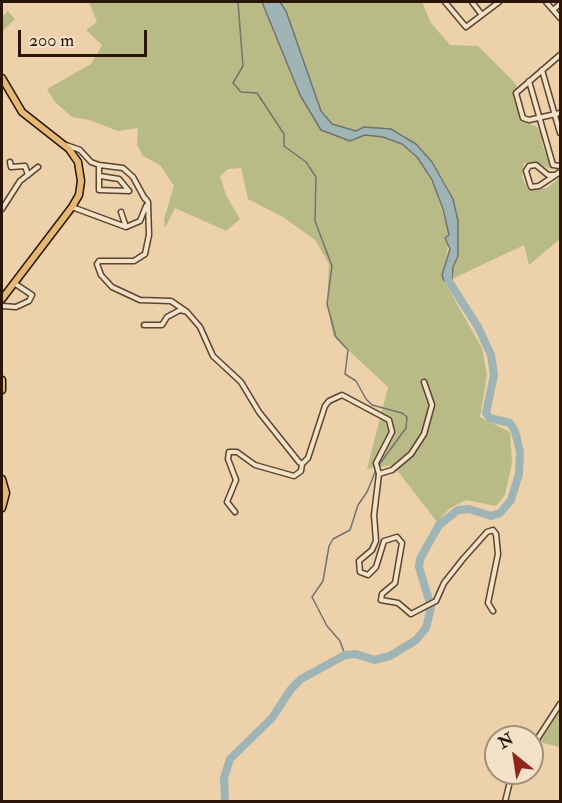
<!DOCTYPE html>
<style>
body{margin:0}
#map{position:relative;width:562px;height:803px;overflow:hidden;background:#ecd1ab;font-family:"IM FELL Double Pica",serif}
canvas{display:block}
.frame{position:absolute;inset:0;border:3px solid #2b1507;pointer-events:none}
.north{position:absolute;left:484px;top:725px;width:60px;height:60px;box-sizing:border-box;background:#f3e1c8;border:2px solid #a38f7b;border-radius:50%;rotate:330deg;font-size:16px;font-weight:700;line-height:24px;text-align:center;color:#2b1507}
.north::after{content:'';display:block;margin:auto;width:21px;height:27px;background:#8f2418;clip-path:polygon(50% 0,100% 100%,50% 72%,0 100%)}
.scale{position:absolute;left:18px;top:30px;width:129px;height:27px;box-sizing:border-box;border:3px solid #2b1507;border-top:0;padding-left:8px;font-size:18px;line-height:21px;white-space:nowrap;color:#2b1507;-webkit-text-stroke:4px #f3e1c8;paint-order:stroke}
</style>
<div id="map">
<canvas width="562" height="803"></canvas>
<div class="frame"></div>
<div class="north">N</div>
<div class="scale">200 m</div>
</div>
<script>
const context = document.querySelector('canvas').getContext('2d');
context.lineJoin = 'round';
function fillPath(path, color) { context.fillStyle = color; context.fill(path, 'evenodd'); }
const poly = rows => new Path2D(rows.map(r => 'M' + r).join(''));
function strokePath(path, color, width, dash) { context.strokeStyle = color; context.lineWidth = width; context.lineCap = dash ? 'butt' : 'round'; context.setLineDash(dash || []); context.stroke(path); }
fillPath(poly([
 [89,2,262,2,300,95,321,130,350,140,365,135,383,137,402,144,417,157,436,190,449,235,444,281,482,348,487,375,480,417,510,432,512,463,505,495,496,506,466,500,449,509,437,522,393,465,367,469,388,387,333,336,327,302,329,264,315,240,283,217,248,199,241,168,228,169,220,176,226,195,240,219,226,231,175,208,165,228,164,219,174,186,160,165,143,156,137,145,138,128,118,131,89,120,72,117,55,102,47,89,91,64,102,45,86,30,97,22],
 [280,2,422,2,431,23,450,45,478,46,514,82,517,86,513,97,522,120,537,127,541,133,542,144,552,169,533,162,524,163,522,177,528,190,547,188,560,177,560,239,529,265,524,245,452,279,453,267,458,256,458,222,453,199,445,183,432,162,404,135,391,129,364,127,356,131,332,124,321,111],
 [8,11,15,19,2,32,2,17],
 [560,707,560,747,539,742,551,721]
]), '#b9bb87');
const water = poly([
 [262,2,280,2,286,11,321,111,332,124,356,131,364,127,391,129,416,144,432,162,453,199,458,221,458,256,453,267,452,279,444,281,442,275,450,249,445,238,449,235,443,209,432,180,417,157,402,144,383,137,365,135,350,141,321,130,300,95,262,2]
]);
fillPath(water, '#9fb4b5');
strokePath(water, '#71746f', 1.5);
strokePath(poly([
 [238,2,243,66,233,83,241,92,257,93,284,134,284,146,306,162,316,177,315,221,332,266,327,304,336,337,348,350,345,374,356,381,366,399,372,405,402,413,407,417,406,428,379,465],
 [345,655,340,641,327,626,312,597,323,581,329,546,333,539,350,530,358,505,367,492,376,470]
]), '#71746f', 1.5);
strokePath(poly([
 [225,802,224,778,230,759,272,718,291,689,301,679,345,655,356,654,374,660,390,656,416,640,426,628,431,607,419,567,420,559,439,525,458,510,469,509,491,516,500,513,511,500,519,474,520,452,515,431,510,423,490,418,486,413,494,375,491,355,478,327,448,280,448,273]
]), '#9fb4b5', 8);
const minor = poly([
 [445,2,466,27,499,2],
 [472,2,482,15],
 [546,2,560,18],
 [553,10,560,4],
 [560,55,516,93,523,118,529,120,560,113],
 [542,70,560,133],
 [529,81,553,165,560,166],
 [66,145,80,150,91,162,99,165,123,168,133,177,145,199],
 [10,162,11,167,25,166,28,175],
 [99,165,99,190,129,191],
 [555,175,548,175,536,165,529,166,526,171,531,187,539,186,560,172],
 [100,176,119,179,129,191],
 [145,198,148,202,149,235,145,254,134,261,99,261,97,264,101,275,112,287,140,300,171,301,187,312,200,327,213,356,241,382,259,412,299,462,302,464,308,458,325,406,329,401,342,395,389,420,392,432,376,463,379,474,392,470,411,454,424,434,432,405,424,382],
 [72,207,126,227,140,221,146,206],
 [2,209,20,181,38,167],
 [121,212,126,227],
 [2,306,16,307,29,301,32,295,14,283],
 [144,325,162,325,167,317,180,310,184,311],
 [379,474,374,515,376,541,372,550,359,561,360,572,368,575,376,567,384,541,397,537,402,543,395,583,382,594,381,600,398,603,411,614,436,601,444,583,463,559,487,532,493,530,496,534,498,554,488,603,493,611],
 [235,512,227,502,236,480,228,459,229,452,237,452,255,465,294,476,301,471,302,464],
 [532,747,560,704],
 [505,802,512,773]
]);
const primary = poly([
 [2,78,22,112,69,149,78,162,81,181,79,195,72,207,2,299],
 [2,380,2,390],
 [2,479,6,493,2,508]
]);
strokePath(minor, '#5b4430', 7);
strokePath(primary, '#2b1507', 9);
strokePath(minor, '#f3e1c8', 4);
strokePath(primary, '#e6b876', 6);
</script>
